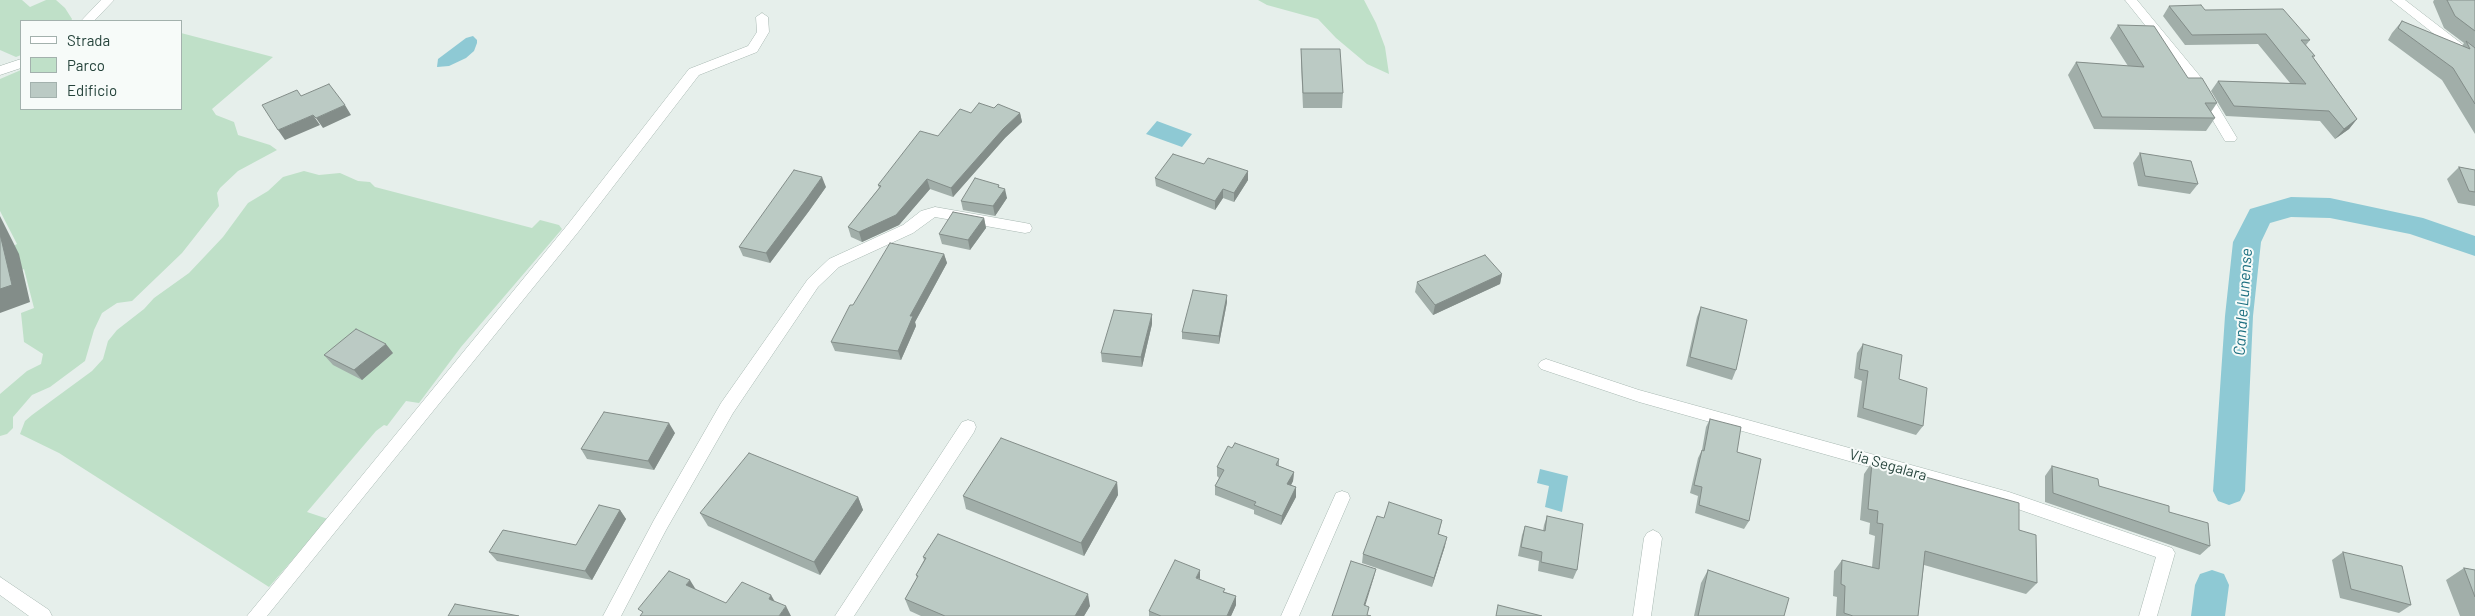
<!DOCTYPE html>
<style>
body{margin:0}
#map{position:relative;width:2475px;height:616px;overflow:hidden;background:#e6efeb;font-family:Barlow,sans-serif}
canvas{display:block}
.legend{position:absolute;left:20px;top:20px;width:162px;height:90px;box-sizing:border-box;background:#f7fbf9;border:1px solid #a3b1ad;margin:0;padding:6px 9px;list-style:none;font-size:15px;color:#24423a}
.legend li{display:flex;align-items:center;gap:10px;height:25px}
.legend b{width:25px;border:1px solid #a3b1ad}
</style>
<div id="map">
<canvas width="2475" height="616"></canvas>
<ul class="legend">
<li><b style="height:6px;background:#fff"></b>Strada</li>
<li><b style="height:14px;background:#bfe0c8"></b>Parco</li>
<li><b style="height:14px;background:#bbcac4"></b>Edificio</li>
</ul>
</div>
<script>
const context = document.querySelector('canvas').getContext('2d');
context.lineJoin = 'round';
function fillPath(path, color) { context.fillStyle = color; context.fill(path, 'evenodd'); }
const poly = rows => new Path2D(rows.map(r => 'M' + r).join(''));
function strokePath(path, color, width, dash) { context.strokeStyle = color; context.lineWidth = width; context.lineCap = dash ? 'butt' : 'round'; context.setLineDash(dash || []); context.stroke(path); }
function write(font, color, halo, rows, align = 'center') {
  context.font = font + ' Barlow,sans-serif'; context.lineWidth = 4; context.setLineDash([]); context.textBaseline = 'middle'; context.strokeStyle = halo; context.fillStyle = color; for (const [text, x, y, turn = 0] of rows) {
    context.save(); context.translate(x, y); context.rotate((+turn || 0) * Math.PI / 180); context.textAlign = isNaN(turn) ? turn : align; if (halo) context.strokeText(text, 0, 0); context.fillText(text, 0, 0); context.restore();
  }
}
fillPath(poly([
 [0,0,22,0,30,7,46,0,56,0,65,8,72,19,71,21,21,21,21,55,16,57,0,50],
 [1258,0,1364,0,1376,23,1385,47,1389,74,1367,64,1336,38,1318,19,1267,5],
 [181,33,273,57,212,109,216,115,234,122,238,135,270,145,277,150,238,171,220,188,217,193,219,206,182,253,132,301,117,303,102,313,94,330,85,361,50,387,32,395,13,417,13,428,7,434,0,436,0,394,27,371,41,364,43,354,24,342,21,313,34,308,24,269,13,273,6,250,17,244,0,211,0,79,21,70,21,109,181,109],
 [304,171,319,175,340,173,358,181,370,182,375,187,532,228,540,220,559,225,562,229,461,347,419,403,406,401,387,426,384,425,376,431,307,512,328,519,269,587,59,453,20,434,25,421,32,415,92,371,103,359,108,341,117,330,144,309,154,298,189,273,223,237,248,203,268,191,283,177]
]), '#bfe0c8');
fillPath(poly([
 [473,36,477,40,477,43,474,51,466,58,449,66,437,67,438,59,466,38],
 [1157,121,1192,134,1182,147,1146,134],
 [1540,469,1568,476,1562,512,1545,507,1549,486,1537,483]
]), '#8ec9d4');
fillPath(poly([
 [2291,197,2330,198,2423,218,2475,236,2475,256,2410,234,2330,218,2291,217,2270,223,2261,242,2253,316,2245,491,2240,501,2229,505,2218,501,2213,491,2225,316,2233,242,2250,209,2291,197],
 [2212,570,2224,574,2229,585,2225,616,2191,616,2195,585,2200,574,2212,570]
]), '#8ec9d4');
const minor = poly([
 [101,0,114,0,94,21,81,21,101,0],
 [2125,0,2137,0,2199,75,2237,138,2235,141,2225,141,2189,80,2125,0],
 [2391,0,2405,0,2475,54,2475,64,2471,63,2391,0],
 [762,13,768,17,769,32,757,52,699,75,579,231,267,616,247,616,569,223,689,69,748,46,757,32,756,17,762,13],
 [21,59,21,68,0,75,0,66,21,59],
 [935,207,1025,223,1030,224,1032,228,1030,232,1025,233,935,217,913,233,839,267,818,287,733,413,666,530,621,616,603,616,654,520,721,403,808,279,829,259,903,225,921,211,935,207],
 [1546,359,1639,390,2009,492,2172,548,2175,553,2157,616,2139,616,2156,557,2009,506,1639,402,1541,369,1538,365,1541,361,1546,359],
 [968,420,974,422,976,427,974,432,854,616,835,616,962,422,968,420],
 [1342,491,1348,493,1350,498,1299,616,1281,616,1336,493,1342,491],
 [1653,530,1659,533,1662,538,1651,616,1633,616,1644,538,1647,533,1653,530],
 [0,577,49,610,52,616,29,616,0,595,0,577]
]);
strokePath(minor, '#a8b8b2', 1);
fillPath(minor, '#fff');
fillPath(poly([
 [2434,0,2475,0,2475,134,2442,80,2388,40,2392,33,2402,21,2462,46,2464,43,2444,28,2433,2],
 [2169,6,2205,10,2310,40,2306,45,2315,56,2313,57,2357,119,2349,129,2335,139,2320,121,2226,116,2211,91,2218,81,2290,83,2258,44,2185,45,2163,16],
 [2118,25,2188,78,2217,103,2211,112,2215,118,2206,131,2094,129,2068,75,2076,62,2128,66,2110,38],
 [1301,49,1343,93,1342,108,1303,108,1301,63],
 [971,113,1020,113,1022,122,1005,138,953,197,930,189,899,225,862,242,851,237,848,227,879,188,878,185,938,136],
 [2140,153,2198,184,2190,194,2138,186,2133,163],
 [1204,164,1248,171,1248,180,1234,202,1223,198,1215,210,1156,186,1155,178],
 [2459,167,2475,170,2475,206,2458,203,2447,179],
 [999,185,999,187,1007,198,995,216,963,210,961,201],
 [826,187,809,211,770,263,743,256,739,247],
 [984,218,986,228,970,250,942,244,939,234],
 [944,254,947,263,915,322,916,326,901,360,835,351,831,342,853,305],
 [1502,274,1500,284,1433,315,1415,292,1417,282],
 [1227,302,1219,344,1182,339,1182,332],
 [1701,307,1736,370,1732,380,1686,366,1697,317],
 [1152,324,1142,367,1102,362,1101,353],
 [1863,344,1899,379,1923,426,1916,435,1857,417,1862,381,1854,378,1857,353],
 [393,353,362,380,333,365,324,355],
 [1710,419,1737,452,1749,521,1744,529,1695,513,1698,496,1690,493,1698,458,1702,450,1706,427],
 [675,433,654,470,587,459,581,449],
 [1232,448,1279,459,1279,466,1294,472,1293,481,1291,485,1296,487,1296,497,1281,525,1254,514,1254,510,1215,495,1215,486,1219,478,1217,476,1217,467],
 [1872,462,2019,530,2037,583,2026,594,1924,565,1918,616,1836,616,1837,597,1833,596,1834,571,1842,560,1872,567,1875,536,1869,534,1870,523,1860,520,1864,474],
 [2052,466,2099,486,2169,512,2210,546,2200,555,2045,502,2045,476],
 [1117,482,1118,495,1084,556,966,509,963,496],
 [858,497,863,510,820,575,708,526,700,513],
 [620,510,626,519,592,580,497,561,489,552,576,545],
 [1547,516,1577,570,1573,579,1538,571,1539,561,1518,556,1522,535,1525,526,1543,531,1544,525],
 [1384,518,1442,520,1439,534,1445,546,1432,587,1362,563,1363,554],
 [2343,552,2411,605,2399,613,2340,598,2332,560],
 [923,557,1090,606,1084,616,921,616,910,611,905,599,917,578,916,575,924,560],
 [2464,568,2475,570,2475,616,2460,616,2446,580],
 [1708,570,1784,616,1694,616,1701,583],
 [1200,579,1225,592,1236,596,1236,605,1231,616,1149,616,1149,611]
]), '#a1aea9');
fillPath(poly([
 [345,105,351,115,323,128,316,118],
 [1020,113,1022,122,1005,138,953,197,951,188,1003,129],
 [313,115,320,125,285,140,278,130],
 [2357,119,2349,129,2335,139,2344,129],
 [1248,171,1248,180,1234,202,1234,193],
 [822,177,826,187,809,211,770,263,766,253],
 [927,179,930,189,899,225,862,242,859,232],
 [1005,189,1007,198,995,216,993,206],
 [1223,189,1223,198,1215,210,1215,201],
 [0,216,19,254,30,302,0,313],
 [984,218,986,228,970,250,968,240],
 [944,254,947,263,915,322,916,326,901,360,898,351,910,316],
 [1502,274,1500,284,1433,315,1435,305],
 [1227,295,1227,302,1219,344,1219,336],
 [1152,314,1152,324,1142,367,1141,357],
 [386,344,393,353,362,380,354,370],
 [669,423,675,433,654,470,648,461],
 [1294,472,1293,481,1287,493,1287,484],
 [1117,482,1118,495,1084,556,1081,543],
 [1296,487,1296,497,1281,525,1282,516],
 [858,497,863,510,820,575,814,562],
 [620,510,626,519,592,580,585,571],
 [1447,537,1445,546,1432,587,1434,578],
 [1376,569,1374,577,1363,613,1364,605],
 [1200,570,1200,579,1196,578],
 [690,580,698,593,686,585],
 [1088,594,1090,606,1084,616,1075,616],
 [771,595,778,607,769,599],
 [1236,596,1236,605,1231,616,1227,616],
 [786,606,791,616,779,616]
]), '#838d89');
const building = poly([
 [2447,0,2475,0,2475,31,2455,16,2447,0],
 [2201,5,2205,10,2283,9,2310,40,2301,40,2315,56,2312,56,2357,119,2344,129,2329,111,2234,106,2218,81,2306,84,2266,34,2192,35,2169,6,2201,5],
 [2402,21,2470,49,2466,41,2475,48,2475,104,2453,68,2398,28,2402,21],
 [2118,25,2154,26,2188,78,2202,78,2217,103,2205,103,2215,118,2102,117,2076,62,2144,67,2118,25],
 [1301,49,1340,49,1343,93,1303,93,1301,49],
 [329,84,345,105,316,118,313,115,278,130,262,105,297,90,301,96,329,84],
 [979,103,994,108,998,104,1020,113,1003,129,951,188,927,179,896,215,859,232,848,227,881,186,878,185,920,131,938,136,960,109,971,113,979,103],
 [2140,153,2191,161,2198,184,2145,176,2140,153],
 [1173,154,1204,164,1208,158,1248,171,1234,193,1223,189,1215,201,1155,178,1173,154],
 [2459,167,2475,170,2475,192,2469,191,2459,167],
 [794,170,822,177,805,201,766,253,739,247,794,170],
 [975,178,999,185,998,187,1005,189,993,206,961,201,975,178],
 [953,212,984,218,968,240,939,234,953,212],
 [0,234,12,285,0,289,0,234],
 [890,243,944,254,910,316,913,316,898,351,831,342,850,305,853,305,890,243],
 [1485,255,1502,274,1435,305,1417,282,1485,255],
 [1193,290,1227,295,1219,336,1182,332,1193,290],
 [1701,307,1747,320,1736,370,1690,357,1701,307],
 [1114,310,1152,314,1141,357,1101,353,1114,310],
 [356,329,386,344,354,370,324,355,356,329],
 [1863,344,1902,355,1899,379,1927,388,1923,426,1863,408,1868,371,1859,369,1863,344],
 [604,412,669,423,648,461,581,449,604,412],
 [1710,419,1741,427,1737,452,1761,459,1749,521,1699,505,1702,487,1694,485,1702,450,1704,451,1710,419],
 [1001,438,1117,482,1081,543,963,496,1001,438],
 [1235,443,1279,459,1276,465,1294,472,1287,484,1296,487,1282,516,1254,505,1256,502,1215,486,1224,470,1217,467,1228,446,1232,448,1235,443],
 [749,453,858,497,814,562,700,513,749,453],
 [1872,462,2019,503,2019,530,2036,535,2037,583,1925,551,1918,616,1853,616,1844,613,1845,586,1841,584,1842,560,1879,569,1883,524,1877,523,1878,511,1868,509,1872,462],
 [2052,466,2098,479,2099,486,2169,506,2169,512,2208,523,2210,546,2053,493,2052,466],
 [1389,502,1442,520,1438,534,1447,537,1434,578,1363,554,1377,516,1384,518,1389,502],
 [599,505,620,510,585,571,489,552,503,530,576,545,599,505],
 [1547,516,1583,524,1577,570,1541,562,1542,552,1521,547,1525,526,1545,531,1547,516],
 [938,534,1088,594,1075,616,945,616,905,599,918,576,916,575,926,558,923,557,938,534],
 [2343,552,2402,566,2411,605,2351,589,2343,552],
 [1175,560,1200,570,1196,578,1225,589,1223,592,1236,596,1227,616,1161,616,1149,611,1175,560],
 [1351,561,1376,569,1364,605,1369,607,1367,615,1371,616,1332,616,1351,561],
 [2464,568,2475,570,2475,597,2464,568],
 [1708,570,1789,598,1784,616,1698,616,1708,570],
 [669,571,690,580,686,585,726,603,742,582,771,595,769,599,786,606,779,616,640,616,643,612,638,609,669,571],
 [455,604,519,616,448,616,455,604],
 [1498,605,1542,616,1496,616,1498,605]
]);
fillPath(building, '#bbcac4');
strokePath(building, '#838d89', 1);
write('15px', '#24423a', '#f7fbf9', [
 ["Via Segalara",1888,465,16]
]);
write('italic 16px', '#1c6f80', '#f7fbf9', [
 ["Canale Lunense",2243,302,-86]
]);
</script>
